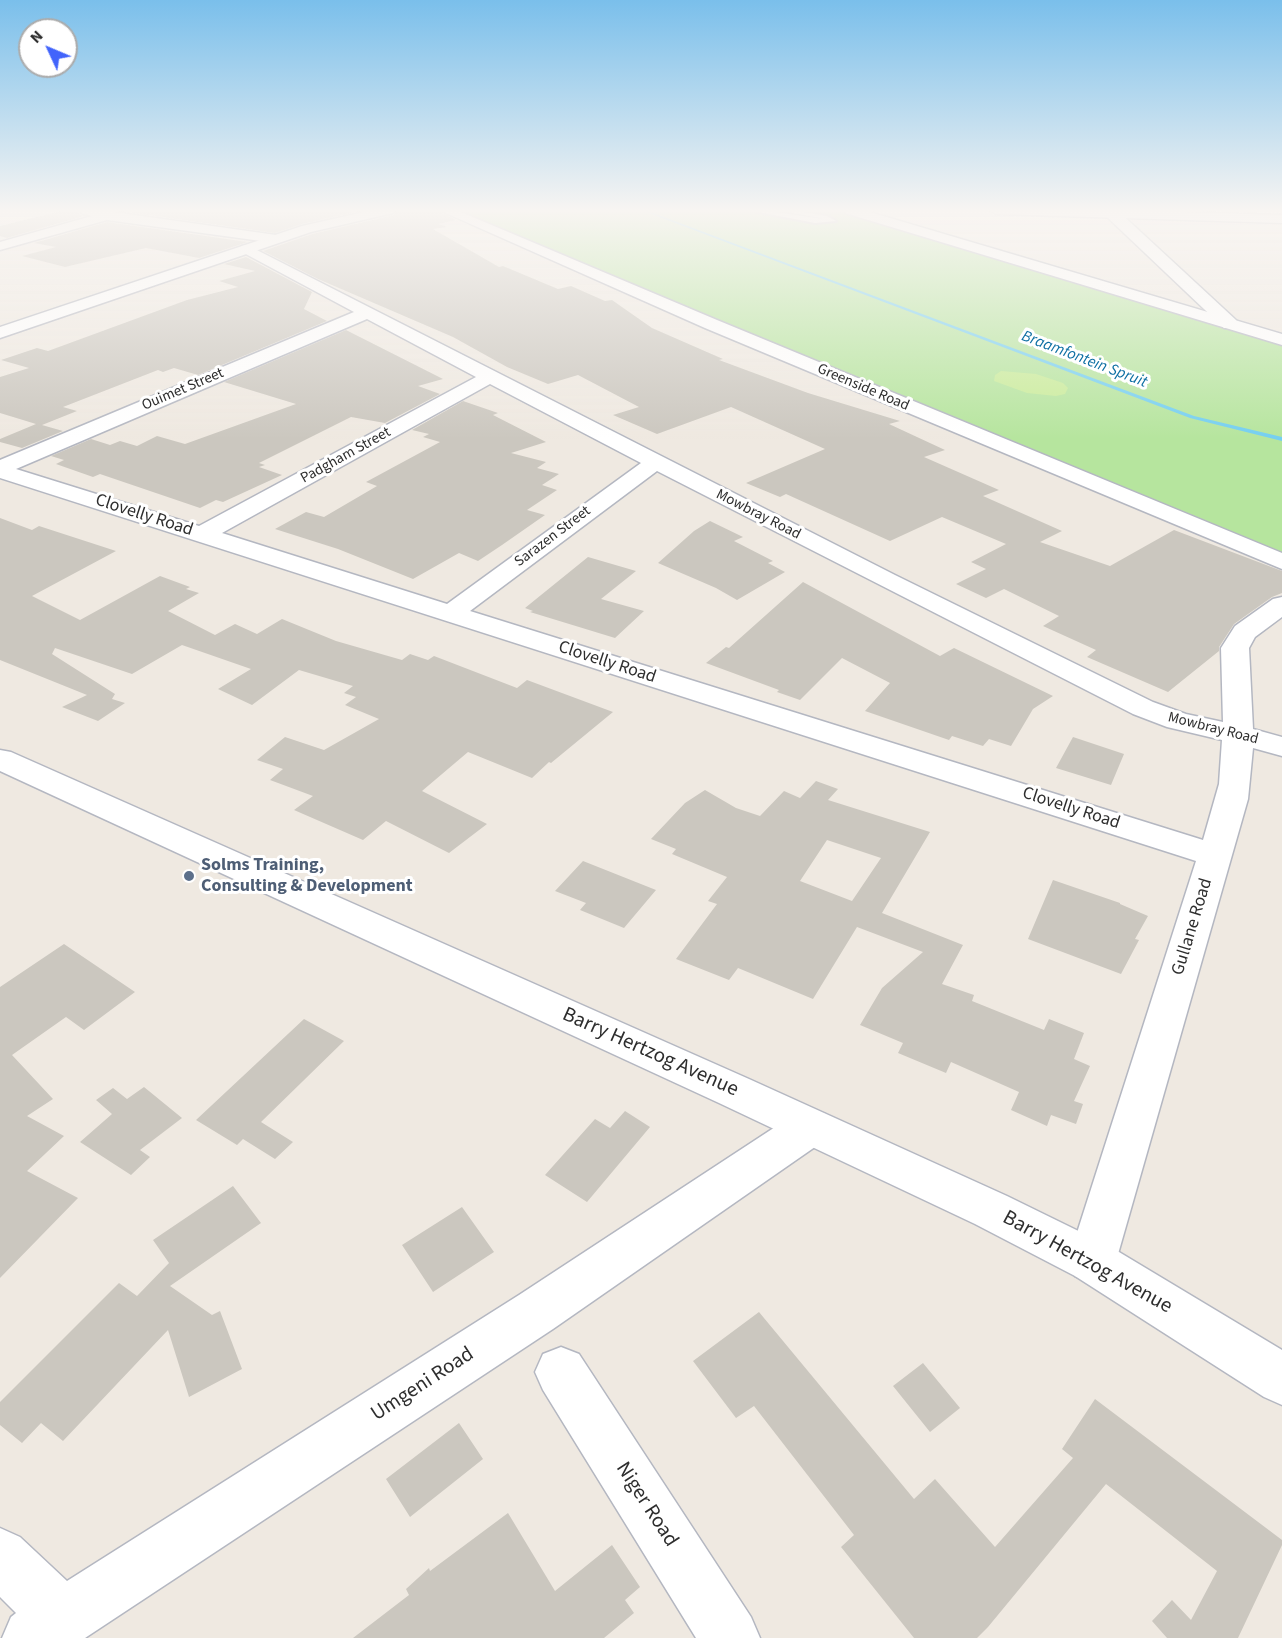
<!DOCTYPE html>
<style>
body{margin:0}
#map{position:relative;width:1282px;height:1638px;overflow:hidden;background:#efe9e1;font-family:"Source Sans 3",sans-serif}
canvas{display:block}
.north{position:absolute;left:18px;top:18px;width:60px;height:60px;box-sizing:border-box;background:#fff;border:2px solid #ababab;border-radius:50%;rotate:314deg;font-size:16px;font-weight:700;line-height:24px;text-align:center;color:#2e2e2e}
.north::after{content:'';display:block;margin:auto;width:21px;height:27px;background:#4264fb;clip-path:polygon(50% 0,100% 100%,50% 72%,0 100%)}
</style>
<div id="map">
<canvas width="1282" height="1638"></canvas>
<div class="north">N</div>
</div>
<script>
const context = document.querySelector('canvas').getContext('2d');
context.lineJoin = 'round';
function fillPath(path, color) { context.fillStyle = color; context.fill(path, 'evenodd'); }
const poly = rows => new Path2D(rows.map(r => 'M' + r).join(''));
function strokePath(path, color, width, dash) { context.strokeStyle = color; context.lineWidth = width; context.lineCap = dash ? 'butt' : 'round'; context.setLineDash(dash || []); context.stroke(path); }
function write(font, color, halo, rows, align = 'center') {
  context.font = font + ' "Source Sans 3",sans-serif'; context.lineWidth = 6; context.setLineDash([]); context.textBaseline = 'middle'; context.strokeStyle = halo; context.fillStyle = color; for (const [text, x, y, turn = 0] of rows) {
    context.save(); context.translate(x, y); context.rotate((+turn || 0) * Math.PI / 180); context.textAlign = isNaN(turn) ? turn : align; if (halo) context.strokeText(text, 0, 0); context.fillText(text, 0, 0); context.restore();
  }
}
fillPath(poly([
 [453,210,851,210,1282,339,1282,557]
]), '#b6e59e');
fillPath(poly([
 [1001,371,1036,374,1063,383,1068,388,1065,394,1056,396,1027,393,994,381,995,375]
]), '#c9ec9a');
fillPath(poly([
 [641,210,645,210,1194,416,1282,437,1282,441,1190,418,641,210]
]), '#75cff0');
fillPath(poly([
 [65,210,78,210,79,214,84,216,7,238,0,236,0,226],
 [113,210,364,210,302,224,275,233],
 [397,210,437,210,456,220,439,224,447,227,433,229,499,267,503,266,558,289,571,286,605,301,612,300,652,328,723,359,719,360,808,393,900,421,889,424,945,450,924,457,999,490,983,496,1062,531,1040,542,1110,566,1174,530,1282,571,1282,593,1272,597,1234,624,1219,647,1219,651,1168,692,1087,657,1096,650,1043,626,1059,616,1004,589,986,598,956,584,986,569,971,562,1006,544,942,517,890,541,786,494,780,497,746,483,825,449,731,407,657,434,613,415,639,407,578,375,548,384,507,367,453,337,318,279,263,251,312,234,394,215],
 [107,222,248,242,199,258,146,248,65,267,22,256,56,247,34,243],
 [246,257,312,292,304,309,327,321,198,375,174,368,163,372,158,370,63,407,77,411,42,425,63,431,22,448,0,442,0,439,36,424,0,413,0,377,29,368,1,360,37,348,48,351,187,300,238,287,219,281,255,271,224,264],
 [346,330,443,379,418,386,440,394,385,423,351,417,259,463,265,465,259,467,282,475,223,502,216,500,200,508,100,474,93,477,56,464,64,460,51,456,91,439,110,445,120,441,137,446,157,436,185,444,296,404,224,382],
 [463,401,498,413,493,415,546,442,511,453,546,462,537,468,559,474,542,485,557,490,527,510,545,515,502,545,478,561,459,553,413,579,338,549,275,529,306,512,324,517,377,486,366,482,440,442,423,437,429,434,412,430],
 [0,518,32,530,39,526,116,551,32,596,80,620,160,576,190,587,186,589,199,593,168,611,215,635,235,624,257,634,282,619,336,641,402,660,410,654,428,660,434,656,517,688,527,680,613,712,551,763,549,762,532,778,468,752,422,791,487,824,449,853,386,821,363,840,294,810,313,796,270,780,283,769,257,760,285,737,324,750,379,719,345,705,356,697,344,693,353,686,299,670,252,705,218,689,251,669,182,645,132,674,55,648,52,654,115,694,112,699,125,703,98,721,62,707,87,695,0,660],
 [710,521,743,537,734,541,773,561,768,563,785,572,737,600,716,588,658,563,694,531],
 [588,557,636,571,601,599,644,611,615,638,530,612,533,611,525,608],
 [803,582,940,656,954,648,1053,696,1033,709,1011,746,989,739,983,746,952,736,949,740,865,711,890,683,842,658,800,700,777,692,779,690,706,663,726,647,729,648],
 [1073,737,1124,754,1111,785,1056,768],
 [816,781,838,789,828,800,930,832,882,913,963,945,942,984,974,995,972,1001,1044,1030,1049,1019,1084,1033,1074,1059,1090,1066,1074,1101,1083,1104,1076,1124,1051,1115,1047,1126,1011,1110,1019,1092,951,1062,946,1073,898,1053,903,1043,860,1025,882,988,923,952,857,927,813,999,738,968,729,980,676,959,717,904,708,901,727,877,672,854,676,849,651,839,685,803,705,790,736,808,760,816,784,791,800,798],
 [827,840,881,858,852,901,800,881],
 [583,861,656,890,624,928,580,910,586,903,555,891],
 [1053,880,1120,903,1120,904,1148,916,1135,939,1139,940,1121,974,1028,939],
 [64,944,135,992,84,1030,66,1017,12,1055,53,1099,27,1116,64,1136,27,1171,78,1198,0,1278,0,987],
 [304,1019,344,1041,261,1122,293,1142,275,1159,243,1139,237,1145,196,1120],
 [144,1087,182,1118,140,1150,150,1157,131,1175,80,1142,112,1114,96,1100,113,1088,127,1099],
 [625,1111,650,1127,587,1202,545,1175,595,1119,610,1128],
 [233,1186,261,1223,170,1286,212,1315,220,1311,242,1369,189,1397,168,1330,63,1441,41,1423,22,1443,0,1425,0,1402,119,1283,137,1296,169,1263,153,1240],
 [462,1207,494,1252,433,1292,402,1245],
 [759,1312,914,1499,935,1479,995,1547,1073,1458,1062,1449,1095,1399,1282,1540,1282,1545,1238,1638,1167,1638,1152,1621,1172,1600,1191,1620,1217,1571,1106,1484,988,1627,977,1638,914,1638,841,1547,854,1535,754,1406,736,1418,693,1361],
 [923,1363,960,1408,930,1432,893,1386],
 [459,1423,483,1459,410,1517,386,1479],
 [508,1513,555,1591,612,1545,640,1587,625,1600,634,1613,604,1638,353,1638,409,1595,406,1589,429,1568,430,1571]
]), '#cbc7bf');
const lane = poly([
 [748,210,761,210,824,219,778,210,791,210,827,216,836,221,815,223,748,210]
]);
const street = poly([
 [80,210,99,210,276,235,283,239,276,243,107,220,0,250,0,242,92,216,81,213,80,210],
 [439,210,456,210,717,320,1282,553,1282,569,705,328,439,210],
 [1105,210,1117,210,1236,320,1238,324,1236,328,1224,328,1106,216,1105,210],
 [247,245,895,575,1153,702,1186,714,1223,722,1221,648,1235,626,1273,599,1282,597,1282,617,1255,637,1249,648,1253,729,1282,737,1282,756,1253,748,1248,799,1116,1261,1109,1276,1092,1283,1075,1276,1068,1261,1196,861,0,478,0,460,354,312,242,252,240,249,242,246,247,245],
 [367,319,476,377,199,526,16,469,367,319],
 [490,384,641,463,447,604,222,533,490,384],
 [657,471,1133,714,1167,727,1222,740,1219,784,1203,840,470,611,657,471],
 [810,1109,825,1114,832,1127,825,1140,553,1329,85,1638,2,1638,11,1617,16,1613,0,1597,0,1528,20,1537,67,1581,519,1295,795,1114,810,1109],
 [561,1347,579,1354,751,1617,760,1638,696,1638,543,1390,535,1372,543,1354,561,1347]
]);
const secondary = poly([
 [373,210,395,210,393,213,311,232,0,338,0,327,302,226,373,210],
 [844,210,863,210,1282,334,1282,345,845,213,844,210],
 [990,210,1111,210,1282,215,1282,223,996,214,990,210],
 [0,750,11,752,749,1079,1007,1196,1109,1246,1282,1350,1282,1405,1264,1397,1075,1276,975,1224,719,1103,0,771,0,750]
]);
strokePath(lane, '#b4b7c1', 4);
strokePath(street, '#b4b7c1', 3);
strokePath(secondary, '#b4b7c1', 3);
fillPath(lane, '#fff');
fillPath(street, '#fff');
fillPath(secondary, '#fff');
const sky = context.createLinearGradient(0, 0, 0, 439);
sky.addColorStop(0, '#7abfeb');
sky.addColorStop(0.48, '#f8f5f2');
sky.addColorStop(1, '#f8f5f200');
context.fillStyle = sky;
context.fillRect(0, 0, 1282, 439);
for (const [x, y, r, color] of [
 [189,876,6,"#5c6f8a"]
]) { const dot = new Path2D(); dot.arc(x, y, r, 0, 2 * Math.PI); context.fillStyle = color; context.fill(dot); strokePath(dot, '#fff', 2); }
write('15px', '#2e2e2e', '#fff', [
 ["Greenside Road",863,388,23],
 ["Ouimet Street",183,390,-23],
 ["Padgham Street",346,456,-29],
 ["Mowbray Road",758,515,27],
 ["Sarazen Street",553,537,-37],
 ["Mowbray Road",1213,729,14]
]);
write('italic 16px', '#0d6fa3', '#fff', [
 ["Braamfontein Spruit",1084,360,21]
]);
write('18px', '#2e2e2e', '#fff', [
 ["Clovelly Road",144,516,18],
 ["Clovelly Road",607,663,18],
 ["Clovelly Road",1071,809,18],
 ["Gullane Road",1193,927,-73]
]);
write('bold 18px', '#4e5e75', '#fff', [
 ["Solms Training,",201,866],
 ["Consulting & Development",201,887]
], 'left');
write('21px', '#2e2e2e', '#fff', [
 ["Barry Hertzog Avenue",650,1053,24],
 ["Barry Hertzog Avenue",1087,1263,29],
 ["Umgeni Road",423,1385,-33],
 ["Niger Road",646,1505,57]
]);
</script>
